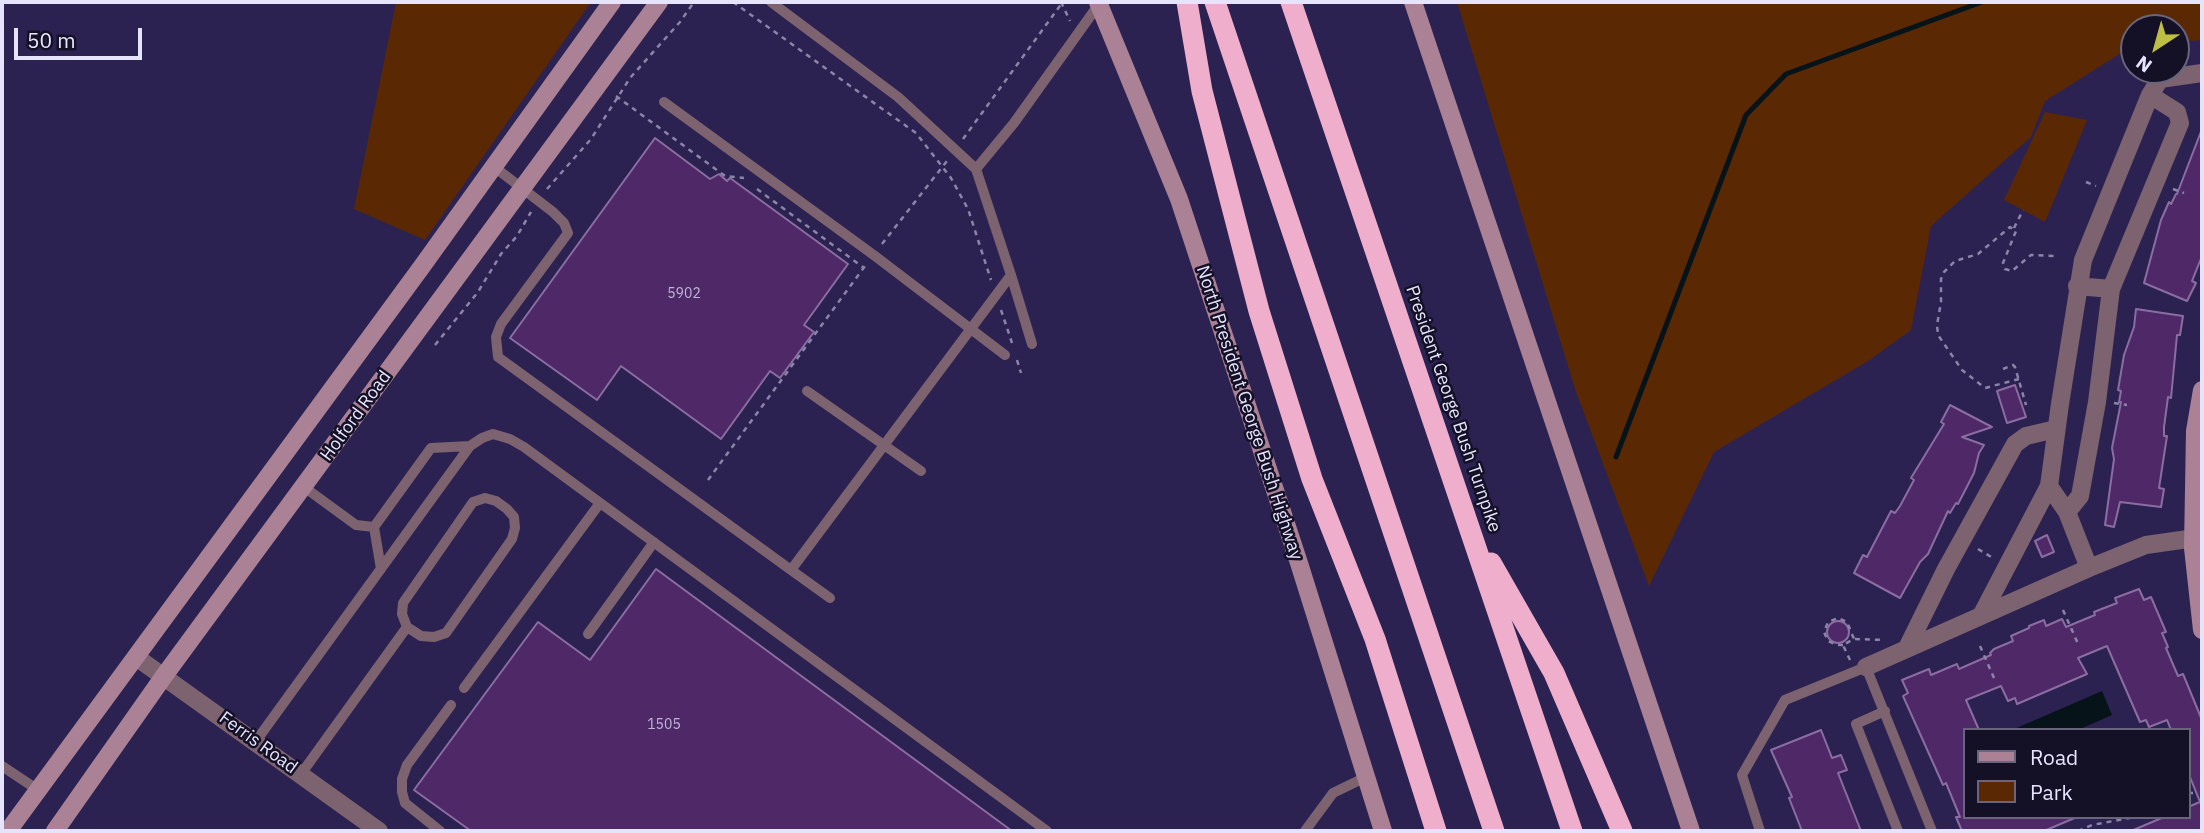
<!DOCTYPE html>
<style>
body{margin:0}
#map{position:relative;width:2204px;height:833px;overflow:hidden;background:#2c2252;font-family:"IBM Plex Sans",sans-serif}
canvas{display:block}
.frame{position:absolute;inset:0;border:4px solid #e6e4fd;pointer-events:none}
.legend{position:absolute;left:1963px;top:728px;width:228px;height:91px;box-sizing:border-box;background:#141026;border:2px solid #68657c;margin:0;padding:9px 12px;list-style:none;font-size:21px;color:#e6e4fd}
.legend li{display:flex;align-items:center;gap:14px;height:35px}
.legend b{width:35px;border:2px solid #68657c}
.north{position:absolute;left:2120px;top:14px;width:70px;height:70px;box-sizing:border-box;background:#141026;border:2px solid #68657c;border-radius:50%;rotate:216deg;font-size:19px;font-weight:700;line-height:28px;text-align:center;color:#e6e4fd}
.north::after{content:'';display:block;margin:auto;width:24px;height:32px;background:#bebf42;clip-path:polygon(50% 0,100% 100%,50% 72%,0 100%)}
.scale{position:absolute;left:14px;top:28px;width:128px;height:32px;box-sizing:border-box;border:4px solid #e6e4fd;border-top:0;padding-left:9px;font-size:21px;line-height:24px;white-space:nowrap;color:#e6e4fd;-webkit-text-stroke:5px #141026;paint-order:stroke}
</style>
<div id="map">
<canvas width="2204" height="833"></canvas>
<div class="frame"></div>
<ul class="legend">
<li><b style="height:9px;background:#ab8295"></b>Road</li>
<li><b style="height:19px;background:#5b2804"></b>Park</li>
</ul>
<div class="north">N</div>
<div class="scale">50 m</div>
</div>
<script>
const context = document.querySelector('canvas').getContext('2d');
context.lineJoin = 'round';
function fillPath(path, color) { context.fillStyle = color; context.fill(path, 'evenodd'); }
const poly = rows => new Path2D(rows.map(r => 'M' + r).join(''));
function strokePath(path, color, width, dash) { context.strokeStyle = color; context.lineWidth = width; context.lineCap = dash ? 'butt' : 'round'; context.setLineDash(dash || []); context.stroke(path); }
function write(font, color, halo, rows, align = 'center') {
  context.font = font + ' "IBM Plex Sans",sans-serif'; context.lineWidth = 5; context.setLineDash([]); context.textBaseline = 'middle'; context.strokeStyle = halo; context.fillStyle = color; for (const [text, x, y, turn = 0] of rows) {
    context.save(); context.translate(x, y); context.rotate((+turn || 0) * Math.PI / 180); context.textAlign = isNaN(turn) ? turn : align; if (halo) context.strokeText(text, 0, 0); context.fillText(text, 0, 0); context.restore();
  }
}
fillPath(poly([
 [396,2,591,2,425,240,354,209],
 [1457,2,2202,2,2202,40,2176,42,2176,28,2134,28,2134,47,2129,48,2045,101,2031,137,1931,226,1911,330,1868,361,1714,452,1649,586,1575,389],
 [2045,112,2087,120,2045,222,2004,200]
]), '#5b2804');
fillPath(poly([
 [2102,691,2112,715,2078,730,2012,730]
]), '#061319');
strokePath(poly([
 [1616,457,1746,115,1786,74,1982,2]
]), '#061319', 5);
const building = poly([
 [2202,129,2202,256,2192,281,2196,283,2187,301,2144,283,2161,220,2169,202,2171,204,2176,194,2177,194,2202,129],
 [655,138,710,179,719,174,727,181,730,178,848,264,804,325,814,332,780,378,770,371,721,439,621,366,597,400,510,338,655,138],
 [2136,309,2183,316,2180,335,2177,335,2171,398,2168,397,2164,427,2164,436,2167,436,2159,488,2164,489,2161,507,2120,502,2114,527,2105,525,2114,459,2112,448,2121,402,2119,402,2121,391,2118,390,2124,355,2134,327,2136,309],
 [2015,385,2026,417,2007,423,1997,391,2015,385],
 [1950,405,1992,427,1962,437,1984,445,1979,453,1974,473,1958,504,1956,503,1950,513,1948,511,1928,554,1920,562,1900,598,1854,573,1863,555,1867,557,1891,511,1895,513,1900,506,1914,480,1911,478,1944,424,1941,422,1950,405],
 [2047,535,2054,552,2042,557,2035,541,2047,535],
 [656,569,1012,831,471,831,414,790,538,622,590,660,656,569],
 [2139,589,2144,600,2151,597,2166,632,2162,633,2168,647,2166,648,2178,676,2183,674,2202,720,2202,831,2131,831,2164,817,2188,817,2188,807,2200,802,2188,772,2188,730,2171,730,2167,720,2149,727,2146,720,2140,722,2107,646,2078,658,2087,674,2017,704,2015,698,2008,701,2001,686,1966,700,1979,730,1964,730,1964,817,2077,817,2044,831,1962,831,1956,817,1960,817,1946,783,1943,785,1903,696,1908,693,1902,680,1929,669,1931,675,1957,664,1959,669,1991,655,1990,653,1994,649,2013,641,2011,636,2029,628,2029,626,2044,620,2046,626,2062,619,2066,627,2095,615,2094,612,2117,603,2115,598,2139,589],
 '1827 632a11 11 0 1 1 22 0a11 11 0 1 1-22 0Z',
 [1821,730,1832,758,1841,755,1847,770,1838,773,1861,831,1802,831,1789,798,1792,797,1771,750,1821,730]
]);
fillPath(building, '#4e2867');
strokePath(building, '#8b6da1', 2);
strokePath(poly([
 [733,2,916,133,951,178,968,209,991,280],
 [1061,2,1070,21],
 [616,96,725,176,744,178],
 [963,139,1062,3],
 [2086,182,2096,186],
 [547,189,591,139,630,78,680,22,694,2],
 [757,189,864,268],
 [2173,189,2184,193],
 [2014,228,2023,210],
 [882,244,947,161],
 [1001,310,1012,343],
 [435,345,478,292,501,254,517,236,531,212],
 [1017,360,1021,373],
 [2003,369,2013,365,2015,367,2026,405],
 [2019,379,1985,388,1962,370,1938,335,1937,325,1941,302,1941,279,1944,272,1955,261,1978,254,2010,227,2016,231,2003,263,2005,269,2012,271,2031,255,2054,256],
 [2114,403,2127,405],
 [708,480,865,266],
 [1978,549,1993,558],
 [2063,610,2079,646],
 [1843,645,1837,645,1828,641,1824,632,1828,622,1838,618,1847,622,1854,639],
 [1980,646,1994,678],
 [1850,660,1843,645,1854,639,1884,640],
 [2188,779,2190,775],
 [2188,793,2197,793],
 [2078,831,2092,825,2135,817]
]), '#8b85a9', 2.5, [5, 5]);
strokePath(poly([
 [664,102,875,256,1005,355],
 [493,166,553,212,564,223,568,233,501,324,496,337,498,357,791,570,1011,275,976,169,898,97,771,2],
 [976,169,1014,123,1099,4],
 [1011,275,1032,344],
 [807,391,921,471],
 [304,487,356,525,374,527],
 [381,569,374,527,431,448,470,446],
 [791,570,830,598],
 [588,634,654,542],
 [464,688,600,503],
 [1885,711,1856,724,1898,831],
 [256,741,470,446,482,438,493,434,510,439,524,447,1047,831],
 [2,766,38,790],
 [301,774,407,627,421,636,434,637,446,633,512,539,515,528,514,517,507,509,496,501,485,498,473,502,403,603,402,614,407,627],
 [440,831,405,803,402,792,402,779,407,765,451,705],
 [1305,831,1333,793,1366,777],
 [1760,831,1742,775,1785,700,1866,667,1932,831]
]), '#7d636f', 10);
strokePath(poly([
 [2202,73,2160,79,2150,95,2083,260,2060,404,2049,486,2067,512,2089,568,2146,545,2202,537],
 [2077,286,2111,289],
 [2067,512,2080,496,2097,402,2111,289,2180,123,2177,112,2150,95],
 [1981,616,2049,486],
 [1907,648,1946,569,2015,444,2026,436,2056,429],
 [136,657,379,831],
 [1866,667,2089,568]
]), '#7d636f', 18);
strokePath(poly([
 [1098,2,1179,199,1299,563,1383,831],
 [1413,2,1691,831],
 [2202,390,2195,431,2193,548,2202,630],
 [8,831,423,265,612,2],
 [55,831,164,676,659,2]
]), '#ab8295', 18);
strokePath(poly([
 [1187,2,1202,91,1259,311,1312,479,1375,639,1436,831],
 [1215,2,1494,831],
 [1291,2,1572,831],
 [1491,563,1554,673,1622,831]
]), '#efaecc', 21);
write('14px', '#c0b5d8', null, [
 ["5902",684,294],
 ["1505",664,725]
]);
write('18px', '#e6e4fd', '#141026', [
 ["President George Bush Turnpike",1453,409,71],
 ["North President George Bush Highway",1249,413,72],
 ["Holford Road",356,416,-54],
 ["Ferris Road",258,743,36]
]);
</script>
